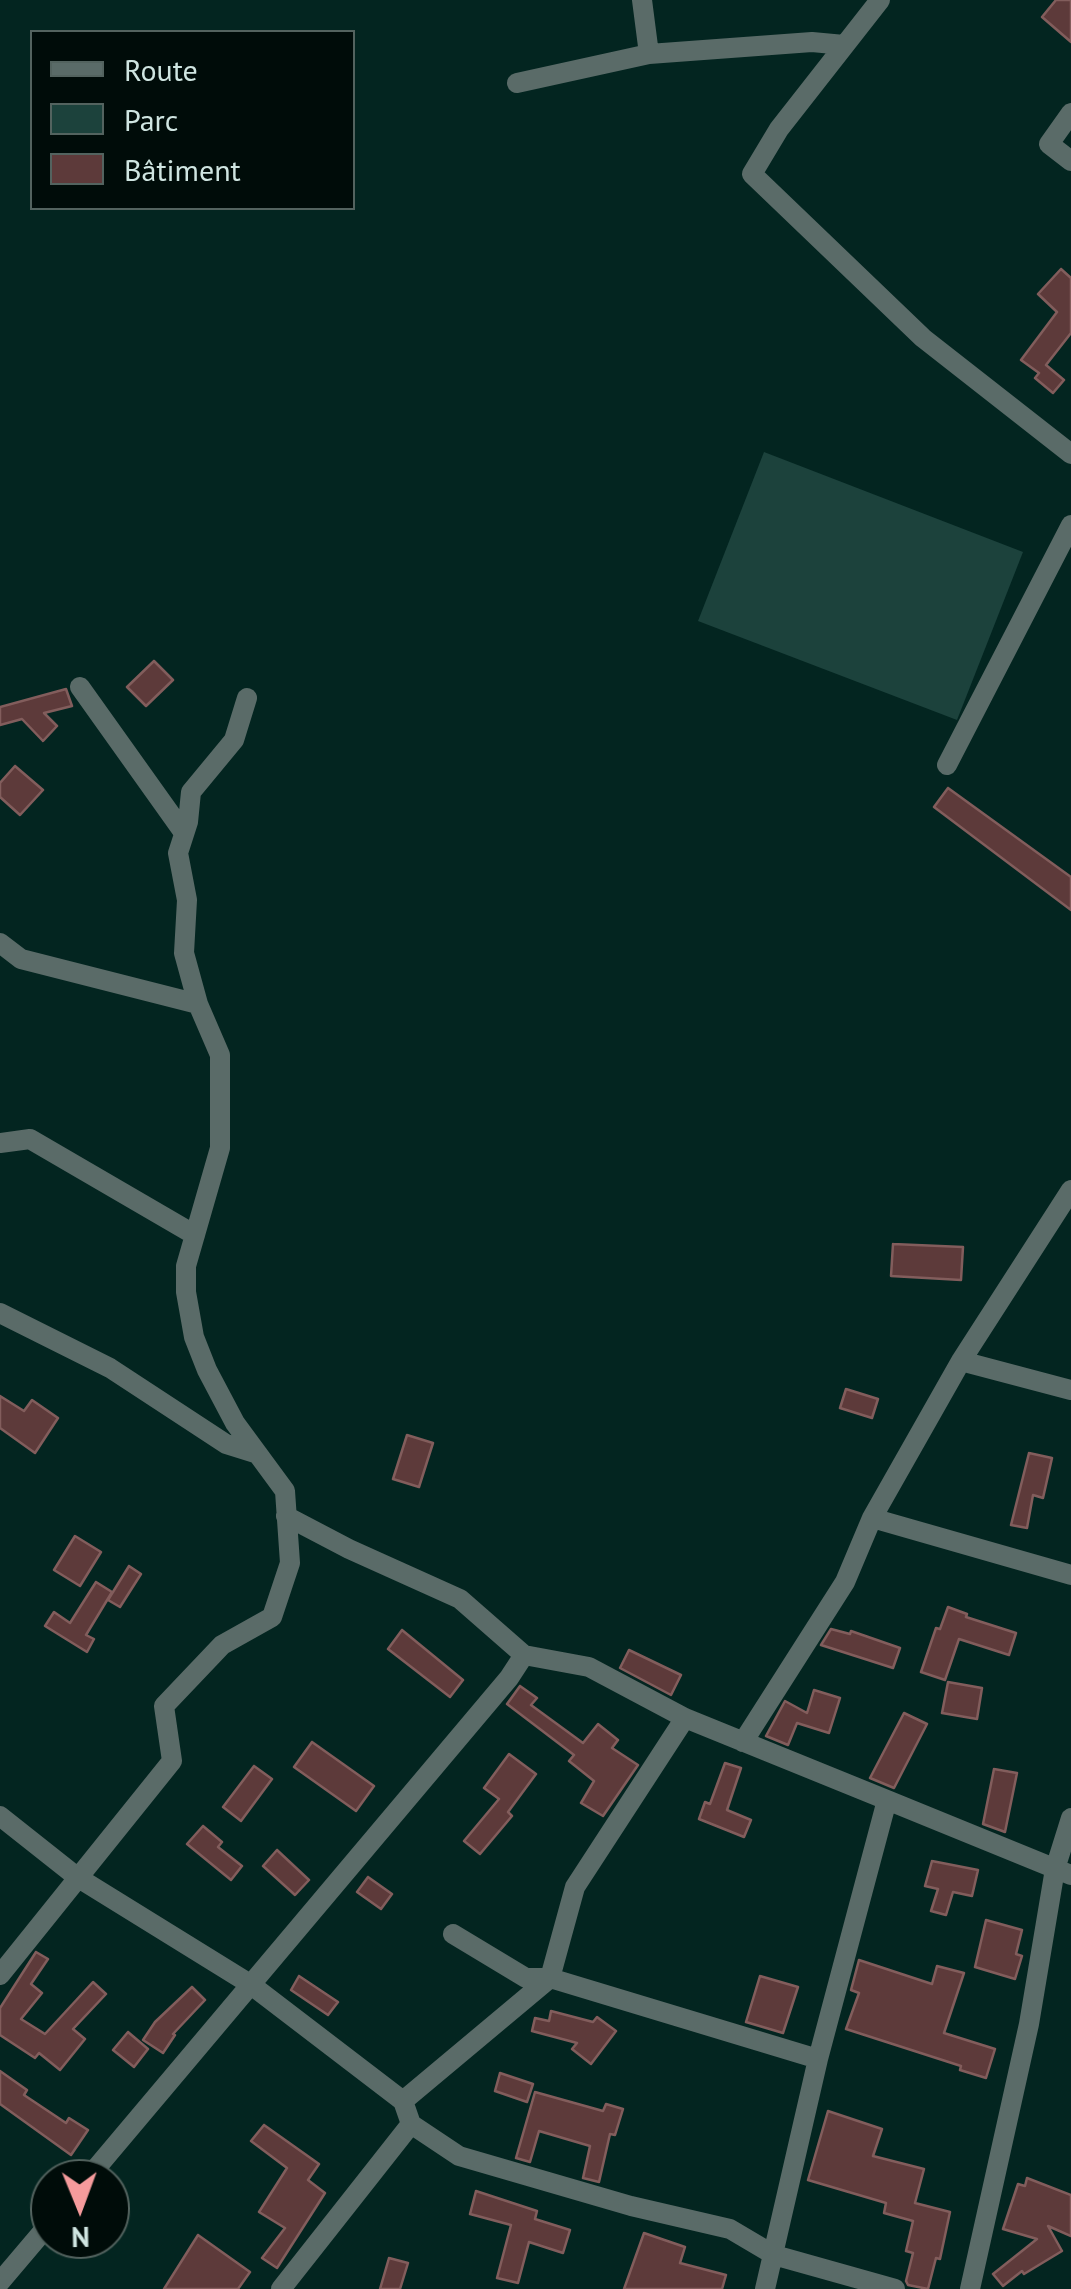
<!DOCTYPE html>
<meta charset="utf-8">
<style>
body{margin:0}
#map{position:relative;width:1071px;height:2289px;overflow:hidden;background:#032520;font-family:"PT Sans",sans-serif}
canvas{display:block}
.legend{position:absolute;left:30px;top:30px;width:325px;height:180px;box-sizing:border-box;background:#000c09;border:2px solid #53635f;margin:0;padding:12px 18px;list-style:none;font-size:30px;color:#cfe5e1}
.legend li{display:flex;align-items:center;gap:20px;height:50px}
.legend b{width:50px;border:2px solid #53635f}
.north{position:absolute;left:30px;top:2159px;width:100px;height:100px;box-sizing:border-box;background:#000c09;border:2px solid #53635f;border-radius:50%;rotate:179deg;font-size:28px;font-weight:700;line-height:40px;text-align:center;color:#cfe5e1}
.north::after{content:'';display:block;margin:auto;width:35px;height:45px;background:#f59b9c;clip-path:polygon(50% 0,100% 100%,50% 72%,0 100%)}
</style>
<div id="map">
<canvas width="1071" height="2289"></canvas>
<ul class="legend">
<li><b style="height:12px;background:#5a6b68"></b>Route</li>
<li><b style="height:28px;background:#1c423c"></b>Parc</li>
<li><b style="height:28px;background:#5d3a3a"></b>Bâtiment</li>
</ul>
<div class="north">N</div>
</div>
<script>
const context = document.querySelector('canvas').getContext('2d');
context.lineJoin = 'round';
function fillPath(path, color) { context.fillStyle = color; context.fill(path, 'evenodd'); }
const poly = rows => new Path2D(rows.map(r => 'M' + r).join(''));
function strokePath(path, color, width, dash) { context.strokeStyle = color; context.lineWidth = width; context.lineCap = dash ? 'butt' : 'round'; context.setLineDash(dash || []); context.stroke(path); }
fillPath(poly([
 [764,452,1023,552,957,720,698,621]
]), '#1c423c');
const building = poly([
 [1056,0,1071,0,1071,42,1042,17,1056,0],
 [1061,269,1071,278,1071,333,1046,365,1064,380,1053,393,1035,378,1039,373,1021,360,1057,312,1038,294,1061,269],
 [154,661,173,680,146,706,127,687,154,661],
 [66,689,72,706,44,713,57,726,43,741,22,719,0,725,0,707,66,689],
 [15,766,43,790,20,815,0,797,0,783,15,766],
 [948,788,1071,877,1071,910,934,807,948,788],
 [893,1244,963,1247,961,1280,891,1276,893,1244],
 [846,1389,878,1399,872,1418,840,1408,846,1389],
 [0,1396,24,1411,32,1400,58,1418,35,1453,0,1428,0,1396],
 [407,1435,433,1443,419,1487,393,1479,407,1435],
 [1029,1453,1052,1458,1043,1498,1033,1495,1027,1528,1011,1525,1029,1453],
 [75,1536,101,1552,80,1586,54,1570,75,1536],
 [129,1566,141,1574,120,1607,108,1600,129,1566],
 [96,1582,112,1592,86,1635,94,1639,87,1652,45,1626,54,1612,70,1623,96,1582],
 [948,1607,967,1614,966,1617,1016,1633,1009,1655,959,1639,945,1680,921,1672,936,1628,940,1629,948,1607],
 [831,1629,850,1634,851,1631,900,1648,893,1668,821,1645,831,1629],
 [402,1630,463,1680,450,1697,388,1649,402,1630],
 [629,1650,681,1675,671,1695,620,1668,629,1650],
 [948,1682,982,1688,977,1719,942,1713,948,1682],
 [520,1686,537,1698,531,1705,583,1743,598,1724,618,1740,612,1748,638,1765,603,1816,581,1803,594,1781,569,1761,574,1755,507,1704,520,1686],
 [814,1690,840,1698,829,1733,797,1723,788,1745,766,1736,785,1701,807,1713,814,1690],
 [904,1713,927,1724,894,1788,870,1778,904,1713],
 [312,1742,374,1786,356,1811,294,1767,312,1742],
 [509,1754,536,1774,508,1812,512,1816,480,1854,464,1841,499,1799,484,1788,509,1754],
 [725,1763,741,1768,727,1810,751,1820,744,1837,699,1819,705,1802,710,1804,725,1763],
 [254,1766,272,1779,241,1821,223,1807,254,1766],
 [994,1769,1017,1773,1005,1832,983,1824,994,1769],
 [203,1826,222,1842,218,1847,242,1866,231,1880,187,1844,203,1826],
 [277,1850,309,1880,295,1895,263,1866,277,1850],
 [932,1861,978,1870,972,1896,953,1892,946,1915,931,1911,938,1889,925,1886,932,1861],
 [368,1877,392,1894,381,1909,357,1892,368,1877],
 [986,1920,1022,1930,1016,1954,1022,1956,1015,1979,975,1967,986,1920],
 [36,1952,48,1959,31,1984,42,1993,21,2019,45,2034,93,1982,106,1994,73,2029,85,2039,60,2070,39,2053,35,2058,0,2035,0,2008,36,1952],
 [859,1960,932,1984,937,1966,964,1973,944,2033,995,2049,986,2078,960,2070,961,2066,846,2029,859,1993,851,1990,859,1960],
 [299,1976,338,2002,328,2015,291,1990,299,1976],
 [760,1976,798,1987,783,2033,746,2022,760,1976],
 [192,1987,205,2000,173,2034,175,2035,163,2053,143,2040,155,2022,192,1987],
 [551,2011,593,2022,597,2017,616,2031,591,2064,572,2049,577,2043,532,2031,535,2018,549,2021,551,2011],
 [128,2032,148,2049,134,2067,113,2050,128,2032],
 [0,2071,27,2090,24,2095,66,2123,69,2118,88,2130,71,2155,0,2104,0,2071],
 [500,2073,533,2084,527,2102,495,2091,500,2073],
 [535,2092,603,2111,606,2104,623,2109,615,2135,610,2134,599,2182,583,2178,590,2146,539,2131,530,2162,516,2158,535,2092],
 [828,2111,882,2129,873,2156,924,2169,915,2203,950,2212,940,2259,936,2258,928,2289,908,2285,906,2281,913,2253,906,2251,913,2221,884,2213,886,2203,808,2180,828,2111],
 [264,2125,319,2164,308,2180,325,2193,277,2268,262,2258,285,2228,259,2212,287,2168,251,2141,264,2125],
 [1027,2178,1071,2195,1071,2236,1048,2226,1062,2251,1024,2274,1022,2271,1003,2286,993,2274,1037,2239,1003,2229,1018,2184,1025,2186,1027,2178],
 [476,2191,537,2211,535,2219,570,2230,563,2253,529,2242,518,2283,497,2278,511,2225,470,2214,476,2191],
 [644,2233,685,2247,680,2263,726,2275,722,2289,624,2289,644,2233],
 [198,2235,250,2272,238,2289,164,2289,198,2235],
 [389,2258,408,2263,400,2289,380,2289,389,2258]
]);
fillPath(building, '#5d3a3a');
strokePath(building, '#825d5c', 2.5);
strokePath(poly([
 [642,0,649,54],
 [880,0,779,129,752,174,923,338,1071,454],
 [517,83,649,54,812,42,844,45],
 [1071,113,1049,144,1071,161],
 [80,687,184,833],
 [947,765,1071,525],
 [0,943,21,959,198,1004],
 [0,1143,30,1139,195,1235],
 [0,1313,110,1368,226,1444,258,1454],
 [961,1361,1071,1390],
 [286,1516,349,1549,460,1599,524,1655,589,1667,685,1718,887,1800,818,2059,765,2289],
 [872,1518,1071,1575],
 [743,1742,845,1582,872,1518,961,1361,1071,1190],
 [887,1800,1071,1875],
 [0,1816,77,1877,250,1984,403,2101,411,2124,459,2156,631,2206,730,2229,774,2255,895,2289],
 [453,1934,526,1978,550,1978,818,2059],
 [0,1975,172,1761,164,1706,222,1645,272,1617,290,1563,285,1491,235,1423,207,1370,194,1337,186,1292,186,1266,220,1148,220,1055,198,1004,184,953,187,900,178,853,188,822,191,792,234,740,247,698],
 [403,2101,550,1978,575,1887,685,1718],
 [87,2179,509,1678,524,1655],
 [0,2282,50,2223],
 [281,2289,411,2124],
 [970,2289,1029,2024,1055,1869,1071,1818]
]), '#5a6b68', 20);
</script>
